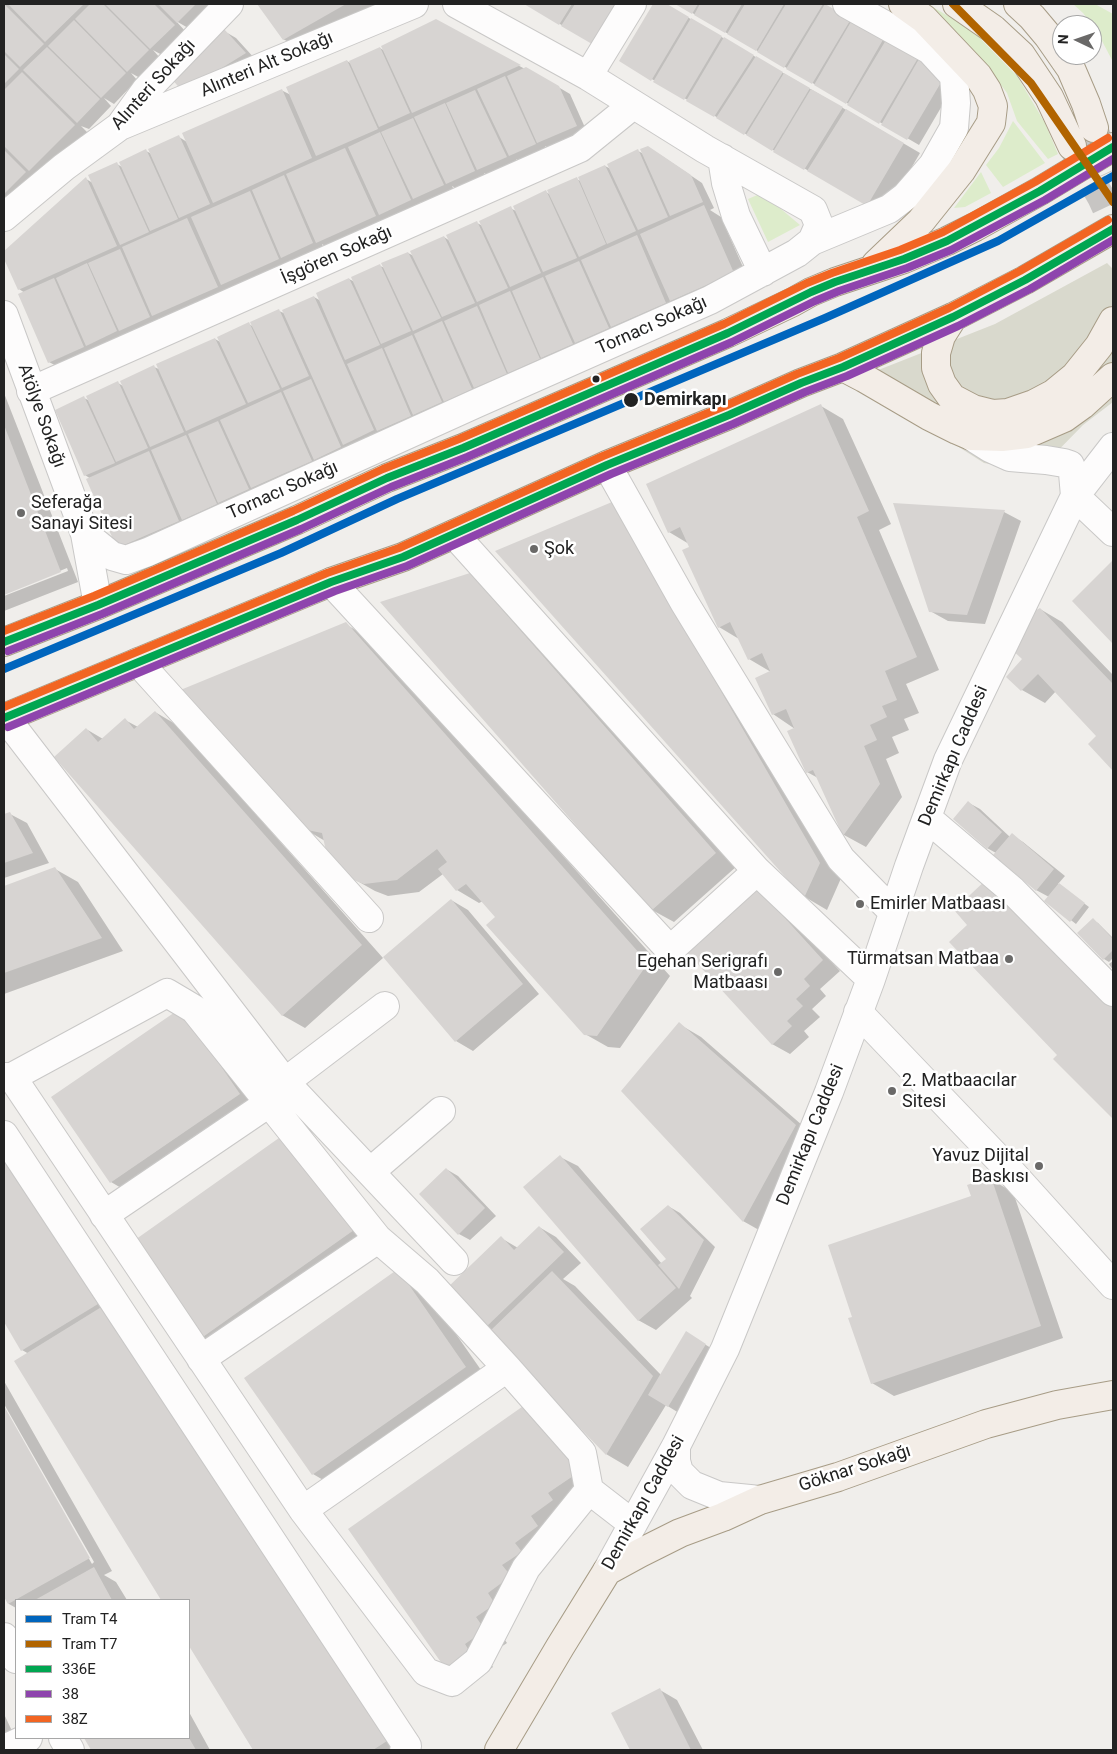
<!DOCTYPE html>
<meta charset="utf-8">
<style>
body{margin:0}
#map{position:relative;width:1117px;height:1754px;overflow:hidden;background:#f0eeeb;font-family:Roboto,sans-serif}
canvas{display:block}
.frame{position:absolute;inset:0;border:5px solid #222;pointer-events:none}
.legend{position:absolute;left:15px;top:1599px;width:175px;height:140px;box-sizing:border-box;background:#fff;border:1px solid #a7a7a7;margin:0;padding:6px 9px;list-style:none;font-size:15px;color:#222}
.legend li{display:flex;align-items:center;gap:10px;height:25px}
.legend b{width:25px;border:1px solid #a7a7a7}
.north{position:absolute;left:1052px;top:15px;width:50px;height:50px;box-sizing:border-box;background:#fff;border:1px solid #a7a7a7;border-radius:50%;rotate:273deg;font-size:14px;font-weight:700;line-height:20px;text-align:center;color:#222}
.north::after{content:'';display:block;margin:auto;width:18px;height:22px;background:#6a6968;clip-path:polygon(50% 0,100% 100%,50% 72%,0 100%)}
</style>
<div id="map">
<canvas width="1117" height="1754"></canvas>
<div class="frame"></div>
<ul class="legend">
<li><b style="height:6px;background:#0065bd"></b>Tram T4</li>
<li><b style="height:6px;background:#b16400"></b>Tram T7</li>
<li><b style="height:6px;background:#00a651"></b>336E</li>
<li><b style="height:6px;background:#8e44ad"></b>38</li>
<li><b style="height:6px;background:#f26522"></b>38Z</li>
</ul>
<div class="north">N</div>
</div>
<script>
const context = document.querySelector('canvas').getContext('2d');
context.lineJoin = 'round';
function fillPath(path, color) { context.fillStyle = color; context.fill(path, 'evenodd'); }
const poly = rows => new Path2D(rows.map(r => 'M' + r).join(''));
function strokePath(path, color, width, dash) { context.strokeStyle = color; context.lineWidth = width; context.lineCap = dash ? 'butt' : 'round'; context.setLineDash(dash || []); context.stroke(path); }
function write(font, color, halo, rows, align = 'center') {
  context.font = font + ' Roboto,sans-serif'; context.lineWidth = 5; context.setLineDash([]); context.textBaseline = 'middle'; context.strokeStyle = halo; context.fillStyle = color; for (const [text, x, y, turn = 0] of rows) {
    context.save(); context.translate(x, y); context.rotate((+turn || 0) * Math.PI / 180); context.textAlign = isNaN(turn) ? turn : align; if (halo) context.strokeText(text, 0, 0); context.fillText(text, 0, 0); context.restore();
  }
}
fillPath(poly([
 [1107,263,1113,269,1113,402,1083,425,1037,472,984,463,853,380,995,324]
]), '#d9d9cd');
fillPath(poly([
 [928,4,973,31,1017,76,1045,123,1058,154,1048,159,1017,121,1007,93,986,65],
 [1073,4,1095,4,1113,14,1113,62,1101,39,1092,25,1083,13],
 [1013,121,1045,163,1003,187,986,165,999,148],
 [981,172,991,193,965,207,954,208],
 [762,193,800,225,768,242,748,199]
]), '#ddeccb');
fillPath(poly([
 [4,4,223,4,195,32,176,21,186,32,162,55,153,50,160,58,140,78,131,73,137,80,114,104,104,98,111,106,89,129,81,126,91,136,47,180,34,173,42,182,4,203],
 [258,4,380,4,301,49,283,39],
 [526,4,631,4,604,50],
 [654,4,665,4,920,153,884,215,621,61],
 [677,4,823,4,956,82,919,145],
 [436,21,525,69,526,68,570,94,587,132,550,149,545,146,547,151,521,162,516,159,518,163,489,176,484,173,486,178,459,190,452,186,455,192,425,205,420,202,422,206,334,252,322,244,324,250,170,325,158,318,160,323,131,336,126,333,128,338,98,351,92,348,95,353,60,368,49,362,25,293,19,289,4,253,86,179,93,183,117,164,122,167,146,151,152,154,179,137,187,142,281,90,291,95,347,61,352,64,380,48,385,51],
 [224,31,236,38,256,60,195,98],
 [638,151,644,154,659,154,702,183,714,208,710,210,721,217,750,283,196,531,118,547,91,479,85,475,84,398,90,401,118,383,123,386,154,367,161,370,215,339,222,343,249,324,254,327,279,311,286,314,314,297,321,301,349,279,355,282,380,266,385,268,408,253,414,256,444,237,450,241,477,223,483,226,510,208,516,211,546,192,551,195,576,179,581,181,605,166,611,169],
 [4,393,78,582,4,611,4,596,68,571,67,568,4,594],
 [821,406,843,419,891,524,879,530,939,670,906,684,919,713,904,719,909,730,892,737,899,753,886,759,902,797,866,847,844,835,818,778,807,772,795,729,773,714,771,672,749,659,739,639,719,627,689,544,669,532],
 [612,503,842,876,827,910,805,897,498,552],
 [895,504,1004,512,1021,521,985,624,948,621,930,611],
 [1113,562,1113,642,1074,601],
 [470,574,492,587,737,866,674,922,652,910],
 [1040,609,1062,622,1113,675,1113,769,1089,744,1098,736,1056,691,1045,703,1022,690,1023,659],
 [345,624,368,637,670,976,620,1048,608,1047,585,1034,497,917,483,901,479,903,457,890,443,874,419,892,388,896,375,891,352,878,325,841,303,828],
 [155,712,177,725,383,958,305,1028,282,1015,86,729,103,739,125,720,138,727],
 [969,803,980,809,1010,837,1012,835,1023,842,1065,876,1058,884,1089,907,1076,924,1046,901,1049,897,1036,890,996,853,987,848],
 [4,812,5,815,10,814,27,823,49,863,4,878],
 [55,869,78,882,123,951,4,994,4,887],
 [770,895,840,971,820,989,826,996,812,1009,820,1017,804,1031,809,1037,790,1054,772,1044],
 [451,900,468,910,539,994,473,1051,456,1041],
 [1093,920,1098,923,1113,938,1113,958,1109,962,1104,959],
 [1113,961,1113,970,1109,964],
 [1113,1000,1113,1117,1055,1059],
 [181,1009,261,1107,133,1195,111,1182],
 [679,1024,701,1037,818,1139,766,1234,743,1221,623,1091],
 [4,1125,116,1300,138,1313,406,1750,254,1750,189,1644,189,1600,162,1600,16,1362,29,1354,22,1350,4,1319],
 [286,1135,376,1243,224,1351,201,1338],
 [560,1157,578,1166,662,1264,668,1259,668,1206,680,1213,715,1247,690,1296,692,1298,656,1330,638,1320],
 [446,1169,458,1176,496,1216,470,1240,459,1234],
 [990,1179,1013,1192,1063,1338,894,1396,872,1383,854,1317],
 [539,1227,556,1237,581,1263,563,1279,575,1286,661,1375,686,1333,716,1351,679,1413,666,1405,628,1467,606,1454,485,1328,501,1238,518,1248],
 [398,1271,421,1284,488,1380,335,1487,313,1474,246,1378],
 [4,1381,112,1571,104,1575,116,1582,127,1600,16,1600,16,1608,9,1604,4,1594,4,1409,92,1564,94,1562,4,1404],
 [529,1403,600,1485,524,1578,532,1590,509,1606,517,1617,498,1630,507,1643,486,1657,493,1667,470,1683,447,1670],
 [660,1690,677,1700,703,1750,631,1750,613,1714],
 [189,1712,210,1750,92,1750,85,1738,189,1738],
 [4,1714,12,1731,4,1734]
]), '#0003');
fillPath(poly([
 [4,4,44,44,20,67,4,51],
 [8,4,84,4,45,42],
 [90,4,103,4,149,50,127,72,75,19],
 [105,4,154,4,175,25,150,49],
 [158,4,196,4,177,23],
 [257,4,346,4,283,40],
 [524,4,572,4,559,25],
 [575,4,616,4,592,44,561,26],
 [653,4,667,4,689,17,651,81,619,61],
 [675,4,698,4,692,14],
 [700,4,742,4,725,33,694,15],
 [745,4,784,4,756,51,727,34],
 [786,4,823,4,784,68,757,52],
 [825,4,851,19,812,84,786,69],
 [691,18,722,36,684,100,653,82],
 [436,19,521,65,412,113,381,46],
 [74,20,126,73,101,98,48,46],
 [852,20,884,38,846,104,814,85],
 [224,29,246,53,183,92,170,77],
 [724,37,754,55,714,117,686,101],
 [886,40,918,58,879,124,847,105],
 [47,47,100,99,77,123,23,70],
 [380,47,410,113,379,127,349,61],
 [4,54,19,69,4,84],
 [756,56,783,72,744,135,716,118],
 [919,59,946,74,907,140,881,125],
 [347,60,378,129,316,156,286,87],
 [526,67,559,86,577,126,537,143,507,76],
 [22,72,75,125,29,171,4,146,4,90],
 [784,73,810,88,772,151,746,135],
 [505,76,536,144,509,156,477,89],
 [282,89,312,158,213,203,182,133],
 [811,89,843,107,804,170,773,152],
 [475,90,507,157,477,170,446,103],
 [445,103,475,171,446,184,414,117],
 [846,109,904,143,867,206,807,171],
 [413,118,444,185,413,199,381,132],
 [380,132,411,200,379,215,348,147],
 [179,135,210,204,179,218,148,149],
 [648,146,691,175,703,202,670,216,640,149],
 [345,148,376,216,316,243,286,174],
 [146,149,178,219,150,231,119,162],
 [638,149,668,217,638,230,607,164],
 [4,150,26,172,4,194],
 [117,162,149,232,120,245,88,175],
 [605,165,636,231,607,244,578,177],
 [284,175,313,243,281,258,252,190],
 [86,177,117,246,18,290,4,259,4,251],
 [577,177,606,244,579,257,547,190],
 [546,190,577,258,543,272,513,206],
 [250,191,279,259,221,285,191,217],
 [704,205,734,273,670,301,640,234],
 [511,206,541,273,510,287,479,221],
 [187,218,218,287,152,316,122,247],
 [477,221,508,288,477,302,446,235],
 [637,235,666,303,611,327,581,260],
 [444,236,475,303,442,317,410,251],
 [120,249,150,317,119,331,88,263],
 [408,252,441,318,413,331,381,263],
 [579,261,609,328,575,343,545,276],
 [87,263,117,331,86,346,56,278],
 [380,264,411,331,381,344,351,277],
 [543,277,573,344,541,358,512,291],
 [54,278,84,347,48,363,18,294],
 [349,278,380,345,345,360,316,293],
 [510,291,540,359,508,373,479,305],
 [314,296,374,430,343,445,282,310],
 [477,306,507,374,474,388,444,321],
 [279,309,309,376,282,388,250,322],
 [442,321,472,389,444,402,414,334],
 [249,322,280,389,248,403,217,337],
 [412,335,442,402,413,415,384,348],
 [215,338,246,404,186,431,156,364],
 [382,348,411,416,377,431,347,364],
 [154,365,184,432,150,447,120,381],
 [311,379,341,447,314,460,283,391],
 [118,381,148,448,116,462,86,396],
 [281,392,312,461,251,488,220,420],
 [84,396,115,463,84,476,55,410],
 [821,404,869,511,857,517,917,657,885,671,897,700,882,706,887,717,870,725,877,740,864,746,880,784,843,836,813,770,806,773,787,731,794,728,786,709,772,715,755,678,770,671,762,653,748,660,730,622,718,628,682,550,689,547,680,527,668,533,646,484],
 [218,421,249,489,218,503,188,434],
 [4,425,61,572,4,595],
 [186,435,217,504,182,520,151,450],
 [149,451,179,521,117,548,86,479],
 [612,502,820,863,804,898,495,551],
 [893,503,1005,510,967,615,929,612],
 [1113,560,1113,644,1072,601],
 [470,573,716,853,651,911,380,602],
 [1040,608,1113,684,1113,771,1088,744,1096,736,1038,674,1021,691,1006,677,1022,659,1009,647,1020,619],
 [346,622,648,963,597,1036,584,1035,486,925,495,917,466,884,456,891,438,869,447,862,437,849,397,880,364,884,351,879,326,851,322,833,302,829,178,691],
 [155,711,362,945,282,1016,54,757,86,728,98,742,125,718,134,729],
 [968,801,1002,832,987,849,953,819],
 [10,812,33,853,4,863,4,814],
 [1012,833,1054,869,1036,891,993,855],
 [55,867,102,938,4,973,4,886],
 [988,878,1113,1008,1113,1119,1053,1059,1057,1055,949,942,967,925,954,910],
 [753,883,823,960,804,979,810,986,796,999,803,1006,787,1021,792,1026,772,1045,683,948],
 [1059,883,1085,903,1070,922,1044,901],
 [451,899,523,984,455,1042,383,957],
 [1093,918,1113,939,1113,950,1103,960,1077,933],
 [181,1008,240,1094,110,1183,51,1097],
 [679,1022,796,1125,743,1222,621,1091],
 [286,1133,354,1230,200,1339,132,1242],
 [4,1148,98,1304,21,1351,4,1322],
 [560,1155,676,1288,638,1321,523,1187],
 [446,1168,485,1208,458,1235,419,1194],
 [991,1177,1041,1326,871,1384,848,1318,852,1317,828,1245,971,1196,967,1185],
 [668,1205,704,1240,679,1289,658,1265,666,1259,640,1229],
 [539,1226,564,1252,484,1329,446,1289,501,1236,514,1250],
 [398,1269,466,1367,312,1475,244,1378],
 [552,1271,653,1376,606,1455,488,1333],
 [116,1298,387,1741,373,1750,253,1750,189,1646,189,1600,161,1600,14,1361],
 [686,1331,706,1344,668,1407,648,1395],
 [529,1402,579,1472,548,1493,553,1500,531,1516,538,1526,515,1543,522,1552,502,1565,511,1576,488,1593,495,1604,476,1617,485,1630,465,1644,471,1654,447,1671,348,1529],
 [4,1406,90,1558,8,1604,4,1597],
 [94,1567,112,1600,35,1600],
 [660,1688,691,1750,630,1750,611,1713],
 [84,1738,189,1738,196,1750,91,1750]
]), '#d7d4d2');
strokePath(poly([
 [1095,132,1113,171],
 [1072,146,1101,197,1113,223]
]), '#c7c5c3', 28, [28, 14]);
const minor = poly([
 [588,76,632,4],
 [120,126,414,4],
 [722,158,726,183,736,216,763,272],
 [4,217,64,167,120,126,146,90,229,4],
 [812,241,889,209,906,196,933,165,954,128,956,103,954,76,930,50,847,4],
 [4,315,85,534,98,605],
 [31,391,580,148,633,105],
 [971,436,990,448,1010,457,1046,460,1064,463,1070,465,1073,473,1075,496,1113,532],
 [607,465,684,602,841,859,893,912],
 [85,534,112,556,126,560,148,552,475,404,710,300,797,253,812,241,819,225,813,210,705,149,588,76,457,4],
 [454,534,757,871,871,979],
 [331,582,670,950,757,871],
 [138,662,369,918],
 [5,717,285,1082,385,1006],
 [927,818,1013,891,1113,992],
 [858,1012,1011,1172,1113,1285],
 [4,1077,12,1077,167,993,194,1009,378,1239],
 [12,1077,303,1510,426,1672,452,1682,478,1661,526,1568,589,1490,582,1453,507,1368,427,1281,378,1239,201,1359],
 [285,1082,454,1261],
 [4,1135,407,1746,404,1750],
 [370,1172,441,1111],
 [104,1215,269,1103],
 [676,1446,676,1461,679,1472,692,1485,719,1496,760,1500],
 [589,1490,633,1524],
 [303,1510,507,1368],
 [607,1571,676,1446,725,1349,829,1092,871,979,909,866,948,760,1075,496,1113,447],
 [4,1637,16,1659],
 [63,1738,70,1750],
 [4,1749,28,1738]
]);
const major = poly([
 [957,4,993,29,1021,55,1049,97,1072,146],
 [1018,4,1032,17,1048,36,1071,69,1086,104,1094,128],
 [876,264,921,221,961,171,991,123,993,106,987,90,978,76,924,19,903,4],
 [953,317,941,336,936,353,936,368,942,384,952,398,973,409,993,414,1008,413,1034,404,1053,394,1075,376,1099,346,1113,321],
 [843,367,864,378,929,416,957,430,971,436,1002,437,1027,434,1064,418,1082,405,1113,377],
 [4,642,98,605,297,520,387,478,463,448,728,333,793,302,811,292,835,282,904,259,947,241,975,227,1040,191,1113,147],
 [4,718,331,582,403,557,607,465,729,415,801,383,843,367,953,317,1025,280,1113,229],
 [499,1750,560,1647,607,1571,640,1553,680,1533,723,1517,760,1500,838,1477,986,1424,1057,1405,1113,1395]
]);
strokePath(minor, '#c9c8c7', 30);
strokePath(major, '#a79c86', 30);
strokePath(minor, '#fdfcfc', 28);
strokePath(major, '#f3ede7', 28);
strokePath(poly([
 [4,642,98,605,297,520,387,478,463,448,728,333,811,292,835,282,904,259,947,241,1040,191,1113,147],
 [4,718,331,582,403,557,607,465,729,415,801,383,843,367,953,317,1025,280,1113,229]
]), '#00a651', 8);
strokePath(poly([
 [8,651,102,614,301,529,391,487,467,457,732,342,815,301,839,291,907,268,951,250,1045,200,1113,159],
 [8,727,335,591,407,566,611,474,733,424,805,392,847,376,958,326,1030,289,1113,240]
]), '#8e44ad', 8);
strokePath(poly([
 [4,631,94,596,293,511,383,469,459,439,724,324,807,283,832,273,900,250,943,232,1035,182,1108,138],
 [4,707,327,573,399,548,603,456,725,406,797,374,839,358,949,308,1020,271,1108,220]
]), '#f26522', 8);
strokePath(poly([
 [4,669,281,553,397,499,825,318,998,241,1113,176]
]), '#0065bd', 8);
strokePath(poly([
 [953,4,1031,83,1113,202]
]), '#b16400', 8);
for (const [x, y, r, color] of [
 [596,379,4.5,"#222"],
 [631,400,8,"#222"],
 [21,513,5,"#6a6968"],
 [534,549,5,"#6a6968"],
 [860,904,5,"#6a6968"],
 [1009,959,5,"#6a6968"],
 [778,972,5,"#6a6968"],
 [892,1091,5,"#6a6968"],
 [1039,1166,5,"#6a6968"]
]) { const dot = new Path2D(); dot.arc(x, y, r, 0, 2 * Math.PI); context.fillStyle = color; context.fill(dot); strokePath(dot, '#fff', 2); }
write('18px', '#222', '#fff', [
 ["Alınteri Alt Sokağı",267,65,-23],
 ["Alınteri Sokağı",154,85,-48],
 ["İşgören Sokağı",337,256,-24],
 ["Tornacı Sokağı",652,326,-24],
 ["Atölye Sokağı",41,416,70],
 ["Tornacı Sokağı",283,491,-24],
 ["Demirkapı Caddesi",954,756,-67],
 ["Demirkapı Caddesi",811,1135,-68],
 ["Göknar Sokağı",855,1469,-18],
 ["Demirkapı Caddesi",644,1503,-61]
]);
write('bold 18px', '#222', '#fff', [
 ["Demirkapı",644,400]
], 'left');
write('18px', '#222', '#fff', [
 ["Seferağa",31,503],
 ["Sanayi Sitesi",31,524],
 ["Şok",544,549],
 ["Emirler Matbaası",870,904],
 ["Türmatsan Matbaa",999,959,"right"],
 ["Egehan Serigrafı",768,962,"right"],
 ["Matbaası",768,983,"right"],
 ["2. Matbaacılar",902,1081],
 ["Sitesi",902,1102],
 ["Yavuz Dijital",1029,1156,"right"],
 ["Baskısı",1029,1177,"right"]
], 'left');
</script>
